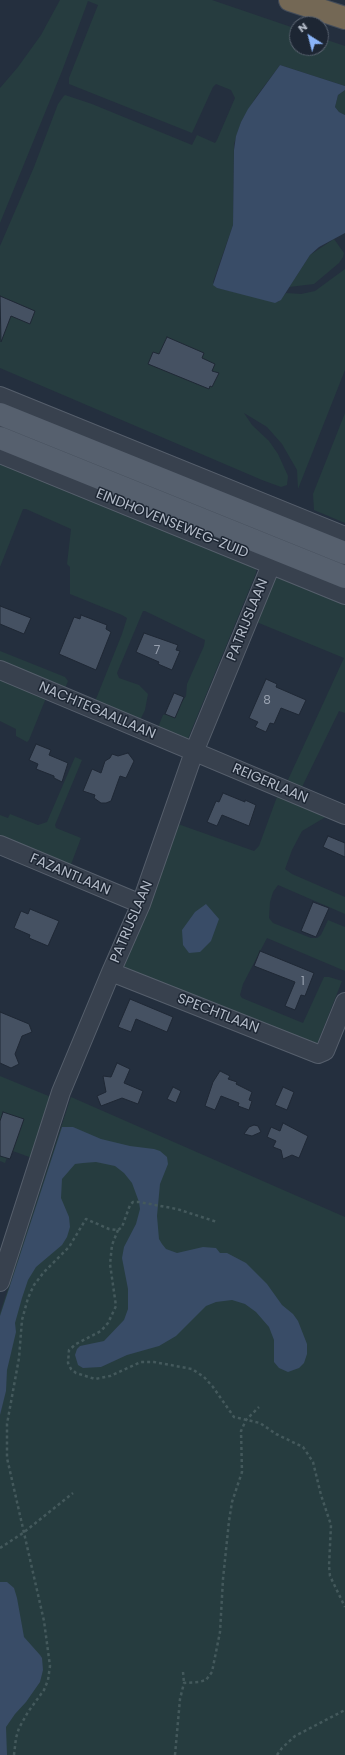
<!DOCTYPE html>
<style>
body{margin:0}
#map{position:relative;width:345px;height:1755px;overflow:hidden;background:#242f3e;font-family:Poppins,sans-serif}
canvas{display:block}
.north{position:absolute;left:289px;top:16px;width:40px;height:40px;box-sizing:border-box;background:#1d2633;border:1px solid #59626f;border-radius:50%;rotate:324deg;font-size:11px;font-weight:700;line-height:16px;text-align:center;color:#b4bcc9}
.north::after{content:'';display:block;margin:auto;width:14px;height:18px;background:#8ab4f8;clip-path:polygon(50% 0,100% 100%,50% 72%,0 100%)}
</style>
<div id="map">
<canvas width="345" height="1755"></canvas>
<div class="north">N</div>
</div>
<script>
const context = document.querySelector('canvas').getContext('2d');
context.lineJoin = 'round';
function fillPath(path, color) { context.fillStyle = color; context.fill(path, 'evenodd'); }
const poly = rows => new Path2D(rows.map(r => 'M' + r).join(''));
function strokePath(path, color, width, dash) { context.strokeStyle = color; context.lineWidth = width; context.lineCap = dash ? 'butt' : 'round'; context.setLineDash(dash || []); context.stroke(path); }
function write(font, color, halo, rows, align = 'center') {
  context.font = font + ' Poppins,sans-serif'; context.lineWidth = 3; context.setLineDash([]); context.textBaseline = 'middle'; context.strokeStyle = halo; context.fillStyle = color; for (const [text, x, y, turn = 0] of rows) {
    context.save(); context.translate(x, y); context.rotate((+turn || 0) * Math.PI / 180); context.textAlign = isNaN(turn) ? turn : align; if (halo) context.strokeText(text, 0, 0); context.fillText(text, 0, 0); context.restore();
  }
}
fillPath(poly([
 [60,0,212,0,297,29,297,48,321,48,321,38,345,46,345,86,280,65,256,97,241,122,234,144,233,225,213,282,217,288,278,302,286,293,301,294,315,291,345,269,345,370,298,489,297,470,282,444,267,427,244,413,252,425,269,441,278,454,288,476,287,485,281,487,262,480,0,368,0,246,34,167,58,104,63,97,65,95,92,104,192,145,197,135,215,143,217,140,235,98,231,90,216,84,213,87,192,133,69,84,69,78,98,5,88,1,62,71,0,223,0,88,18,67,41,35],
 [345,90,345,115,339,112,335,107,338,95],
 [334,239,344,253,343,257,339,263,314,284,289,287,310,255],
 [345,413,345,523,314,510,313,494],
 [0,459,256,568,256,573,187,741,157,730,163,715,175,712,186,696,187,684,204,646,205,640,145,611,143,611,117,673,119,678,139,685,148,694,145,710,139,722,94,704,122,634,127,618,122,615,70,594,70,567,67,564,71,529,26,509,23,509,0,567],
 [274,572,345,600,345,713,339,711,301,789,287,782,344,658,254,621],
 [0,651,65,677,68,681,64,691,0,665],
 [0,679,46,698,29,740,27,742,16,736,16,729,0,721],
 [75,757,82,760,55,825,56,828,81,838,70,867,0,838,0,815,8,818,10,814,38,825,47,822],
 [278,794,329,815,302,831,292,850,285,869,292,874,345,897,345,914,278,885,273,892,270,902,269,918,273,923,311,938,317,938,321,935,328,920,345,927,345,971,267,938,243,984,240,995,242,998,303,1023,324,977,329,977,342,981,318,1042,314,1046,124,968,123,966,178,824,254,851,259,846],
 [0,1076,51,1097,32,1158,10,1150,5,1163,0,1161],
 [71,1097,345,1217,345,1755,0,1755,0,1313]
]), '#263c3f');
fillPath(poly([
 [280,65,345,86,345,90,338,95,335,107,339,112,345,115,345,233,319,247,310,255,281,300,275,303,217,288,213,285,233,225,234,150,236,136,241,122,248,109],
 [206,904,219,919,211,941,200,952,189,953,183,945,182,930,195,912],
 [62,1127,73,1127,101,1139,130,1146,154,1149,160,1151,167,1157,168,1164,160,1184,157,1216,159,1239,162,1244,166,1249,177,1253,203,1247,216,1248,220,1253,227,1253,246,1263,267,1284,282,1305,293,1314,298,1321,307,1344,307,1354,304,1363,299,1368,288,1372,279,1368,274,1362,274,1340,269,1327,256,1312,245,1304,232,1300,216,1302,206,1306,176,1336,159,1346,127,1355,101,1367,83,1368,78,1365,75,1355,77,1349,80,1346,104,1341,124,1320,128,1309,128,1289,122,1258,124,1247,136,1224,140,1209,139,1202,132,1183,124,1173,115,1166,96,1162,83,1163,75,1164,62,1179,61,1198,69,1217,70,1227,67,1237,62,1245,36,1267,28,1280,22,1298,15,1323,16,1332,7,1370,6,1391,0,1415,0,1316],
 [0,1582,7,1582,14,1588,17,1598,24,1637,40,1655,42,1658,43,1670,40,1682,26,1702,15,1714,6,1727,7,1755,0,1755]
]), '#394c67');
const building = poly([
 [0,296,35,311,30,324,11,316,1,342,0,296],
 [167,337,204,353,202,358,215,364,212,371,219,373,212,387,210,386,209,389,148,364,153,352,159,354,167,337],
 [0,606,31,618,24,634,0,624,0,606],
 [81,615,107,625,106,629,111,632,96,670,59,654,74,617,80,619,81,615],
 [144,633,178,645,176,650,180,651,172,670,158,664,159,662,136,652,144,633],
 [266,679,277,684,276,687,306,700,299,715,281,708,274,724,270,723,266,732,255,727,258,722,249,718,266,679],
 [174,693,184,697,175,718,165,714,174,693],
 [36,744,51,750,49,755,68,763,62,782,54,778,54,776,36,769,38,764,29,760,36,744],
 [128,753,134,761,126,778,120,776,111,801,106,803,101,803,94,798,95,795,83,791,92,769,101,773,105,761,110,758,112,754,118,756,128,753],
 [223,793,245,802,245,800,256,805,249,826,222,815,217,826,207,822,216,801,219,802,223,793],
 [328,836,345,843,345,857,323,847,328,836],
 [313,902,329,908,316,937,301,931,313,902],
 [30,909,59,921,48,946,29,938,30,935,14,928,21,911,28,914,30,909],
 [260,951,314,973,305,996,301,995,295,1010,285,1006,295,982,254,966,260,951],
 [130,999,173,1017,167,1032,136,1019,131,1032,118,1027,130,999],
 [0,1012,29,1024,32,1032,22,1036,15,1054,19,1064,11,1068,0,1063,0,1012],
 [117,1063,130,1069,124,1083,143,1091,138,1104,122,1098,101,1106,97,1096,106,1092,103,1076,111,1077,117,1063],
 [220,1071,230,1076,228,1079,237,1082,236,1084,252,1092,249,1100,252,1101,249,1110,238,1106,239,1103,221,1096,215,1110,205,1106,213,1082,220,1071],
 [173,1087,181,1091,176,1103,167,1099,173,1087],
 [283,1087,294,1092,287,1110,275,1105,283,1087],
 [3,1112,24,1119,10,1159,0,1156,0,1121,3,1112],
 [283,1123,308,1136,299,1158,292,1155,283,1159,281,1150,273,1147,276,1141,267,1137,271,1127,280,1131,283,1123],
 [254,1125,258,1126,261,1132,252,1136,244,1134,249,1127,254,1125]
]);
fillPath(building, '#455162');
strokePath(building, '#1f2835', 1);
const minor = poly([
 [0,396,345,536],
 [0,454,345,595],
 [0,670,345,815],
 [0,845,141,904],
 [111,972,318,1054,325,1051,345,1002],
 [0,1282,61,1092,111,972,141,904,194,752,271,565]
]);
const major = poly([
 [0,414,345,553],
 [0,438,345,577]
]);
const highway = poly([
 [290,0,345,18]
]);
strokePath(minor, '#565f6c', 20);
strokePath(major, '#414a57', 24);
strokePath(highway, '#434c59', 24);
strokePath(poly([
 [118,1230,112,1245,110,1264,116,1306,108,1323,101,1331,76,1344,69,1350,68,1363,71,1369,76,1373,95,1379,110,1376,141,1362,154,1362,192,1369,204,1377,213,1387,234,1417,260,1423,276,1434,303,1447,313,1462,321,1495,331,1525,329,1566,330,1576,345,1607],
 [0,1548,23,1533,73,1493],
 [183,1672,184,1683],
 [14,1755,16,1738,19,1728,28,1712,44,1690,48,1680,50,1666,44,1621,7,1458,7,1424,19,1358,22,1320,28,1298,34,1285,44,1272,69,1247,86,1219,109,1229,118,1230,122,1227,130,1205,133,1202,139,1202,177,1209,217,1222],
 [175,1755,180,1699,184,1683,199,1682,206,1680,212,1672,220,1632,223,1579,229,1521,232,1502,242,1472,241,1431,246,1420,259,1407],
 [277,1755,282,1748,295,1736,345,1710]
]), '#44595c', 2.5, [3, 3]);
strokePath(minor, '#38414e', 18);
strokePath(major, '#56606e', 22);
strokePath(highway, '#746855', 22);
write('12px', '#98a1af', null, [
 ["7",157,651],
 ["8",267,701],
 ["1",303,982]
]);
write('14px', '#b4bcc9', '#1d2633', [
 ["EINDHOVENSEWEG-ZUID",172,524,22],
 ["PATRIJSLAAN",248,620,-68],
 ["NACHTEGAALLAAN",97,711,23],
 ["REIGERLAAN",270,784,23],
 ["FAZANTLAAN",70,875,23],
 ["PATRIJSLAAN",132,922,-67],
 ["SPECHTLAAN",218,1014,21]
]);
</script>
